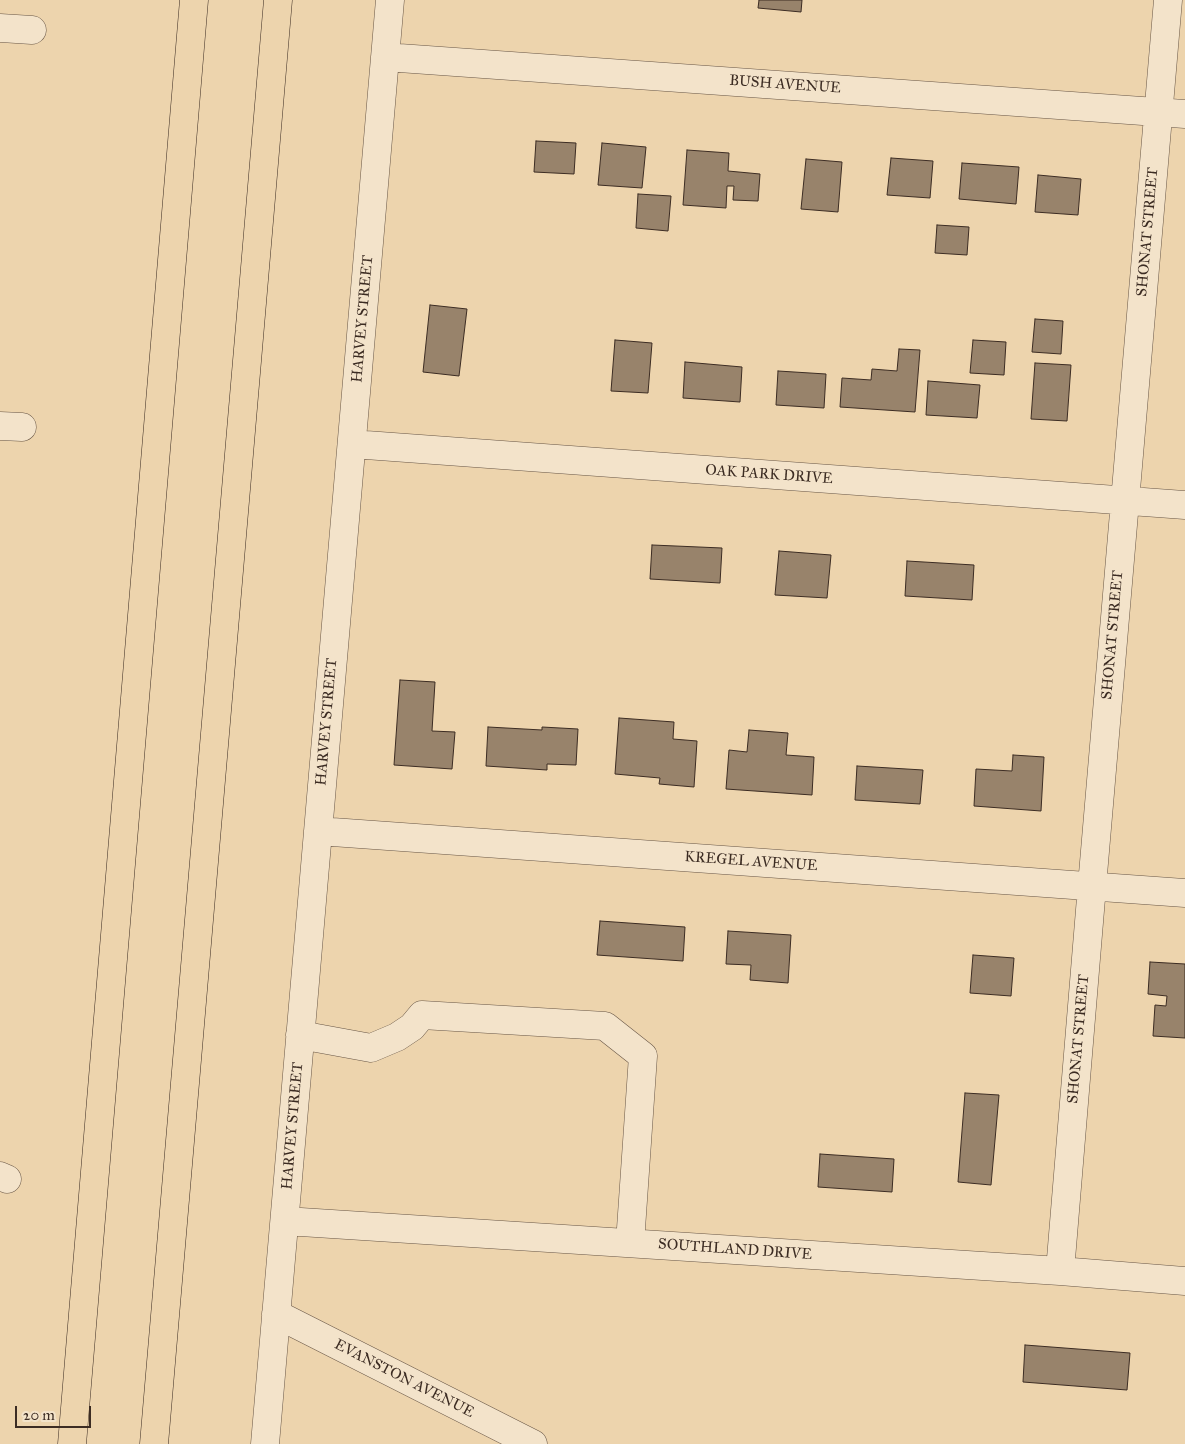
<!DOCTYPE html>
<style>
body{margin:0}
#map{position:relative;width:1185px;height:1444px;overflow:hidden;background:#edd4ad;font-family:"IM FELL Great Primer",serif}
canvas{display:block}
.scale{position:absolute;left:15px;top:1406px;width:76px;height:22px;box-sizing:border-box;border:2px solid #3c2c23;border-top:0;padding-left:6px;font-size:15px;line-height:18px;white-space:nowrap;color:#3c2c23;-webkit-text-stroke:4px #f3e3ca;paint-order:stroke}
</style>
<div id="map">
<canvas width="1185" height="1444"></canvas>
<div class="scale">20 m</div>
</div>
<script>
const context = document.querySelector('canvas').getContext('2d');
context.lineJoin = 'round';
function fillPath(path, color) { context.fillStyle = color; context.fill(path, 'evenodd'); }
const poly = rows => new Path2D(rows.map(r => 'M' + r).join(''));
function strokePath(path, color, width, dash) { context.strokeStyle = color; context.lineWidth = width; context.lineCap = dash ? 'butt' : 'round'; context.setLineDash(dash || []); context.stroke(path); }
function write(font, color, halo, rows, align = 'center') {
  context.font = font + ' "IM FELL Great Primer",serif'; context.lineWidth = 4.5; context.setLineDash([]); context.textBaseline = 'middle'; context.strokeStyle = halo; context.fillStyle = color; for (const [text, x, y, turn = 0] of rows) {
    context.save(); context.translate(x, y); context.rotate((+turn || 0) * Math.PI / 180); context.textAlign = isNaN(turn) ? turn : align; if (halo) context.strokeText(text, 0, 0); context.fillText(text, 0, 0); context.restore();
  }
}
const building = poly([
 [759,0,802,0,801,12,758,8,759,0],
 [536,141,576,143,574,174,534,172,536,141],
 [602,143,646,147,642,188,598,185,602,143],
 [687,150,729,153,728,171,760,174,758,201,733,200,734,186,727,186,726,208,683,205,687,150],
 [891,158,933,161,930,198,887,195,891,158],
 [806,159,842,162,838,212,801,209,806,159],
 [962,163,1019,167,1016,204,959,199,962,163],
 [1038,175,1081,179,1078,215,1035,212,1038,175],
 [638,194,671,196,668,231,636,228,638,194],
 [937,225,969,227,967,255,935,253,937,225],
 [430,305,467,309,459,376,423,372,430,305],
 [1035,319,1063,321,1061,354,1032,352,1035,319],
 [615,340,652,343,648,393,611,391,615,340],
 [973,340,1006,342,1004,375,970,373,973,340],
 [899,349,920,350,915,412,840,407,842,378,871,380,872,369,897,371,899,349],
 [685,362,742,367,740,402,683,398,685,362],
 [1035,363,1071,365,1067,421,1031,419,1035,363],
 [778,371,826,374,824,408,776,405,778,371],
 [928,381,980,385,977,418,926,415,928,381],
 [652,545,722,548,720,583,650,579,652,545],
 [779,551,831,555,827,598,775,595,779,551],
 [907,561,974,565,972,600,905,596,907,561],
 [400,680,435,682,432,731,455,732,452,769,394,765,400,680],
 [619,718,674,722,673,739,697,741,694,787,659,784,660,778,615,774,619,718],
 [488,727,542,730,542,727,578,729,576,765,547,764,547,770,486,766,488,727],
 [749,730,788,733,786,755,814,757,812,795,726,789,729,750,747,752,749,730],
 [1013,755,1044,757,1041,811,974,806,976,769,1012,771,1013,755],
 [857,766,923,770,920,804,855,800,857,766],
 [600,921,685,927,683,961,597,955,600,921],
 [728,931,791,935,788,983,750,980,751,965,726,964,728,931],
 [973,955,1014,958,1011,996,970,993,973,955],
 [1150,962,1185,964,1185,1038,1153,1036,1155,1005,1166,1006,1167,996,1148,994,1150,962],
 [965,1093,999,1095,991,1185,958,1182,965,1093],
 [820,1154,894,1159,892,1192,818,1187,820,1154],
 [1025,1345,1130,1353,1127,1390,1023,1382,1025,1345]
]);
fillPath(building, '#98836b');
strokePath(building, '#3c2c23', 1);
const minor = poly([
 [0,28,32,30],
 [385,57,1185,114],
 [0,426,22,427],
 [352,444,1185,505],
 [318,831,1185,893],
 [300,1035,371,1048,397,1037,412,1027,422,1015,605,1026,643,1056,630,1243],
 [0,1176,7,1179],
 [285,1221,1060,1271,1185,1281],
 [1060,1271,1092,886,1168,0],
 [276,1314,533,1444],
 [265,1444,390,0]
]);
const highway = poly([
 [72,1444,194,0],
 [154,1444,278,0]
]);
strokePath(minor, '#685646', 29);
strokePath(highway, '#3c2c23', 29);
strokePath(minor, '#f3e3ca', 28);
strokePath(highway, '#edd4ad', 28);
write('15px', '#3c2c23', '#f3e3ca', [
 ["BUSH AVENUE",785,85,4],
 ["SHONAT STREET",1148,232,-85],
 ["HARVEY STREET",363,319,-85],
 ["OAK PARK DRIVE",769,475,4],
 ["SHONAT STREET",1113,635,-85],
 ["HARVEY STREET",327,722,-85],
 ["KREGEL AVENUE",751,862,4],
 ["SHONAT STREET",1079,1039,-85],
 ["HARVEY STREET",293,1126,-85],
 ["SOUTHLAND DRIVE",735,1250,4],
 ["EVANSTON AVENUE",404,1379,27]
]);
</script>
